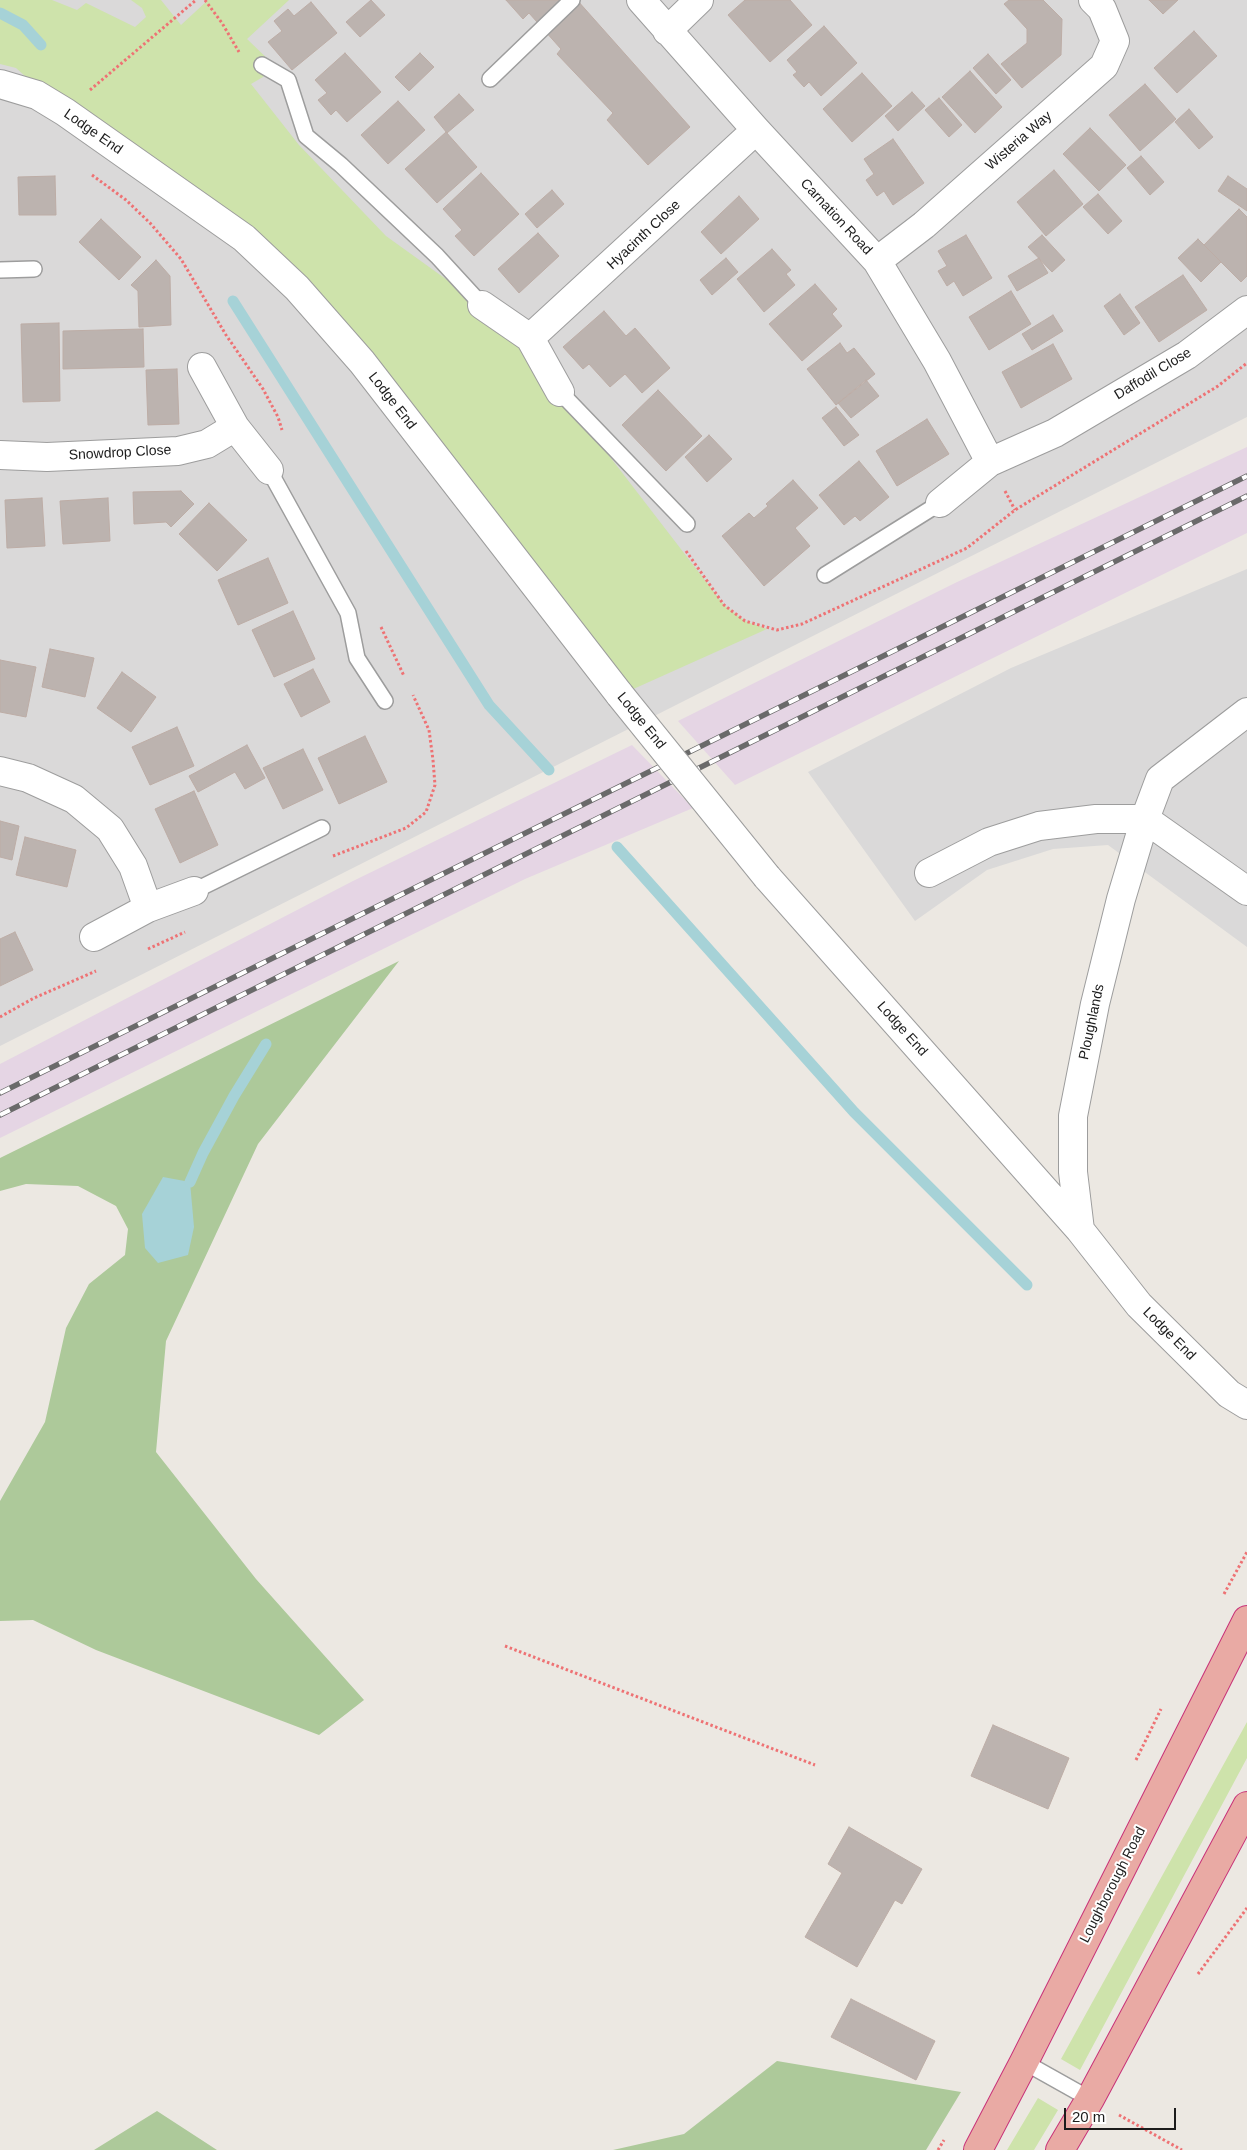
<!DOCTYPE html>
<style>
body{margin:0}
#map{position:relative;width:1247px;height:2150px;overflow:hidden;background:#ece8e2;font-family:Helvetica,sans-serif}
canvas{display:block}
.scale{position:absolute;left:1064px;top:2108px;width:112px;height:22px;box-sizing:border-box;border:2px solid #1c1c1c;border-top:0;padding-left:6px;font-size:15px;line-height:18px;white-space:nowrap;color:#1c1c1c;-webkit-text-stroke:4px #fff;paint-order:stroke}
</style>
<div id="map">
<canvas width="1247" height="2150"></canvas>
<div class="scale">20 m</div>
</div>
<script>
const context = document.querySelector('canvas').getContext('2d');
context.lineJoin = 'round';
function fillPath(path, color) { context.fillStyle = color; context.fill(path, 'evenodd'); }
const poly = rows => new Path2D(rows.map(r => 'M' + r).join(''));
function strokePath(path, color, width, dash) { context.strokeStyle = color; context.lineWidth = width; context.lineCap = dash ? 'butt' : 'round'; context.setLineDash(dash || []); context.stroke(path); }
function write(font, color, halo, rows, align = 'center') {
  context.font = font + ' Helvetica,sans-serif'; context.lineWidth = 4; context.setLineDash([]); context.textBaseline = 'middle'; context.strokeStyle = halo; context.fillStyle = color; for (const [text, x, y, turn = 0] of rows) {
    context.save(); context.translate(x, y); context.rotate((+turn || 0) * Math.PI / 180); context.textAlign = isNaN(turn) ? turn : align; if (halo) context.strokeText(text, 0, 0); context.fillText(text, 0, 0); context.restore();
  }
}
fillPath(poly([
 [0,0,1247,0,1247,417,0,1046],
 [1247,569,1247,947,1108,845,1053,849,987,870,915,921,808,772,1011,668]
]), '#dad9d9');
fillPath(poly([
 [1247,447,1247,533,735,785,678,721,955,583],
 [632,745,693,808,525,879,0,1138,0,1064,353,881]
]), '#e5d5e4');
fillPath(poly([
 [0,0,52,0,77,10,86,3,135,27,146,17,142,8,131,0,161,0,181,25,208,0,289,0,247,39,274,65,263,77,251,84,299,145,386,236,482,305,560,392,724,605,745,621,767,629,620,695,297,288,65,112,16,68,0,64],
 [1247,1722,1247,1758,1080,2070,1061,2059],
 [1038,2098,1058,2110,1034,2150,1007,2150]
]), '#cee3ab');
fillPath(poly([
 [399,961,258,1144,166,1341,156,1452,256,1579,364,1700,319,1735,96,1650,33,1620,0,1621,0,1501,45,1422,66,1328,89,1284,125,1255,128,1229,116,1206,78,1186,26,1184,0,1191,0,1158],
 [777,2061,961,2092,926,2150,613,2150,684,2134],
 [157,2111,217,2150,94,2150]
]), '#adc99a');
fillPath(poly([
 [163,1177,190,1182,194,1227,188,1255,158,1263,145,1248,142,1214]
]), '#a6d2d7');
strokePath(poly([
 [0,13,23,25,41,45],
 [233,301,489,705,549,770],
 [617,847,854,1112,1027,1285],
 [190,1182,203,1153,234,1096,266,1044]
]), '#a6d2d7', 11);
const building = poly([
 [371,0,385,15,360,37,346,22,371,0],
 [506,0,577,0,690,127,648,165,607,120,613,113,557,54,561,49,529,13,523,19,506,0],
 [745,0,790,0,812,25,770,62,728,15,745,0],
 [1009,0,1043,0,1062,19,1061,55,1022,88,1001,64,1027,43,1027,29,1004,4,1009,0],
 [1149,0,1178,0,1163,14,1149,0],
 [311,2,337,33,292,70,268,42,282,31,274,21,288,9,294,16,311,2],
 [824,26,857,63,821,96,809,82,804,87,793,75,797,72,787,60,824,26],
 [1194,31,1217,56,1177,93,1154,68,1194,31],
 [345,53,381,92,347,122,336,110,331,115,318,100,327,93,315,80,345,53],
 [420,53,434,67,409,91,395,77,420,53],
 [988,54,1011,80,996,94,973,68,988,54],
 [970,71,1002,107,975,133,942,97,970,71],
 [862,73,892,106,852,142,823,109,862,73],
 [1145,84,1176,119,1140,151,1109,115,1145,84],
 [912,92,925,106,898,131,885,116,912,92],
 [459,94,474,110,447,133,434,117,459,94],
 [939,98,962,125,949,137,925,110,939,98],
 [398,101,425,130,388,164,361,135,398,101],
 [1189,109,1213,137,1199,149,1175,122,1189,109],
 [1090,128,1126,165,1099,191,1063,154,1090,128],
 [446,132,477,167,437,203,405,169,446,132],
 [893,139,924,183,893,205,884,191,877,196,866,180,874,174,864,159,893,139],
 [1141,156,1164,182,1150,195,1127,168,1141,156],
 [1054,170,1083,204,1046,236,1017,202,1054,170],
 [481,173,519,214,474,256,455,236,462,230,443,209,481,173],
 [55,176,56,215,19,215,18,177,55,176],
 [1228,176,1247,189,1247,211,1218,191,1228,176],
 [552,190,564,204,537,228,525,214,552,190],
 [1098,194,1122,221,1108,234,1083,207,1098,194],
 [739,196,759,219,721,254,701,232,739,196],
 [1239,209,1247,217,1247,276,1241,282,1204,245,1239,209],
 [101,219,141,257,119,280,79,242,101,219],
 [538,233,559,256,519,293,498,269,538,233],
 [966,235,992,278,963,296,954,281,947,286,938,271,947,266,938,251,966,235],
 [1042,235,1065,260,1052,272,1028,247,1042,235],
 [1198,239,1221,262,1201,282,1178,258,1198,239],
 [772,249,791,270,786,274,795,285,764,312,737,279,772,249],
 [726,258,738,272,712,295,700,280,726,258],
 [1039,258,1048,273,1017,291,1008,276,1039,258],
 [156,260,170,276,171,325,139,327,138,291,131,285,156,260],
 [1183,275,1207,310,1159,342,1135,307,1183,275],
 [815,284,837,309,832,314,842,326,802,361,769,324,815,284],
 [1011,291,1031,324,989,350,969,317,1011,291],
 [1120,294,1140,323,1124,335,1104,306,1120,294],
 [604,311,626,336,635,328,670,368,642,393,625,374,610,387,589,364,583,369,563,347,604,311],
 [1053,315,1063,331,1032,350,1022,334,1053,315],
 [59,323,60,401,23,402,21,324,59,323],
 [143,329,144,367,63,369,63,331,143,329],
 [840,343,847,353,854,348,875,374,836,405,807,369,840,343],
 [1053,344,1072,379,1021,408,1002,372,1053,344],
 [177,369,179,424,148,425,146,370,177,369],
 [866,380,879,396,851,418,838,403,866,380],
 [658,390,702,436,666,471,622,425,658,390],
 [836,407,859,435,844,446,822,418,836,407],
 [927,419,949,454,897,486,876,451,927,419],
 [709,435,732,459,707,482,685,457,709,435],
 [859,461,889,497,860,521,855,516,844,525,819,495,859,461],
 [793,480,818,508,795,528,810,546,764,586,722,536,749,513,754,518,768,506,766,504,793,480],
 [181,491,194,504,171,527,166,522,134,524,133,492,181,491],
 [42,498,45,546,7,548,5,500,42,498],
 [108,498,110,541,63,544,60,501,108,498],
 [209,503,247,540,217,571,179,534,209,503],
 [268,558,288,603,238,625,218,580,268,558],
 [293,611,315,659,274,677,252,630,293,611],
 [50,649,94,658,85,697,42,687,50,649],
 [0,660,36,667,26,717,0,712,0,660],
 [313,669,330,702,301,717,284,684,313,669],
 [122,672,156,697,131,732,97,708,122,672],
 [177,727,194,766,150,785,132,747,177,727],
 [365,736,387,782,339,804,318,758,365,736],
 [247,745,265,778,245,789,235,772,198,792,189,776,247,745],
 [303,749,323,790,283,809,263,768,303,749],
 [194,791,218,845,180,863,155,809,194,791],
 [0,821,19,826,12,860,0,857,0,821],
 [25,837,76,850,67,887,16,875,25,837],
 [15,932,33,970,0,986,0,939,15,932],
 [993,1725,1069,1758,1048,1809,971,1776,993,1725],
 [849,1827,922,1869,902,1904,895,1900,857,1967,805,1937,842,1873,828,1864,849,1827],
 [851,1999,935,2041,916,2080,831,2037,851,1999]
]);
fillPath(building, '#bcb3af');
strokePath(building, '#bdada6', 1);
const service = poly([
 [262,65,288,80,306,136,341,165,437,256,482,305],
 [490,79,572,0],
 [0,270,34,269],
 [560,392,687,524],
 [269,470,348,613,357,658,385,701],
 [825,575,940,503],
 [194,891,322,828],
 [1024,2062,1090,2099]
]);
const minor = poly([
 [641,0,756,130,877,261,937,361,990,462],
 [667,31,699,0],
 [0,84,37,95,65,112,244,238,297,288,362,362,620,695],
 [877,261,924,225,1104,66,1115,41,1102,9,1093,0],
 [482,305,530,338,560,392],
 [530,338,756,130],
 [202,367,235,427,269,470],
 [0,455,47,457,178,451,207,444,235,427],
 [940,503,990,462,1055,433,1187,355,1247,310],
 [0,771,28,778,74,799,110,829,133,866,148,908],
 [929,873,989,842,1039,826,1096,819,1145,819,1247,891],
 [767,877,1080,1230,1139,1305,1229,1394,1247,1405],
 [94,937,148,908,194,891],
 [1080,1230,1073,1172,1073,1116,1095,1004,1121,899,1145,819,1160,779,1247,712]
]);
const trunk = poly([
 [978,2150,1024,2062,1247,1620],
 [1060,2150,1090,2099,1247,1806]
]);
strokePath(service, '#9d9d9d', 18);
strokePath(minor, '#9d9d9d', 30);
strokePath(trunk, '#c83278', 30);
strokePath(poly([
 [205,0,222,23,239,52],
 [90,90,196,0],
 [92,175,126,200,150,223,181,259,226,335,263,389,278,417,282,430],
 [1005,491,1015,510],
 [686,551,724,605,745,621,777,630,802,624,967,548,1015,510,1218,386,1247,363],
 [381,627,404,676],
 [333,856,406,828,426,812,435,785,433,760,429,730,413,695],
 [148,949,185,932],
 [0,1017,34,998,96,971],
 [1224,1594,1247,1552],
 [505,1646,815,1765],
 [1136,1760,1161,1709],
 [1198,1974,1247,1908],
 [1119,2115,1182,2150],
 [938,2150,944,2140]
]), '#ee7274', 3, [2.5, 2.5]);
strokePath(service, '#fff', 15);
strokePath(minor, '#fff', 28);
strokePath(trunk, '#e9aaa4', 28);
const rail = poly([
 [0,1093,1247,476],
 [0,1115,1247,496]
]);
strokePath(rail, '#6a6a6a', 5.5);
strokePath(rail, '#fff', 4, [11]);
const minorBridge = poly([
 [620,695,767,877]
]);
strokePath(minorBridge, '#9d9d9d', 30, []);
strokePath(minorBridge, '#fff', 28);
write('14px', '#1c1c1c', '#fff', [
 ["Lodge End",93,132,35],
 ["Wisteria Way",1019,141,-41],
 ["Carnation Road",836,217,47],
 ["Hyacinth Close",644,235,-43],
 ["Daffodil Close",1153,374,-31],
 ["Lodge End",392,401,52],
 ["Snowdrop Close",120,453,-3],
 ["Lodge End",641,721,51],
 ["Ploughlands",1092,1022,-78],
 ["Lodge End",902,1029,48],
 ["Lodge End",1169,1334,45],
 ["Loughborough Road",1113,1885,-63]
]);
</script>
